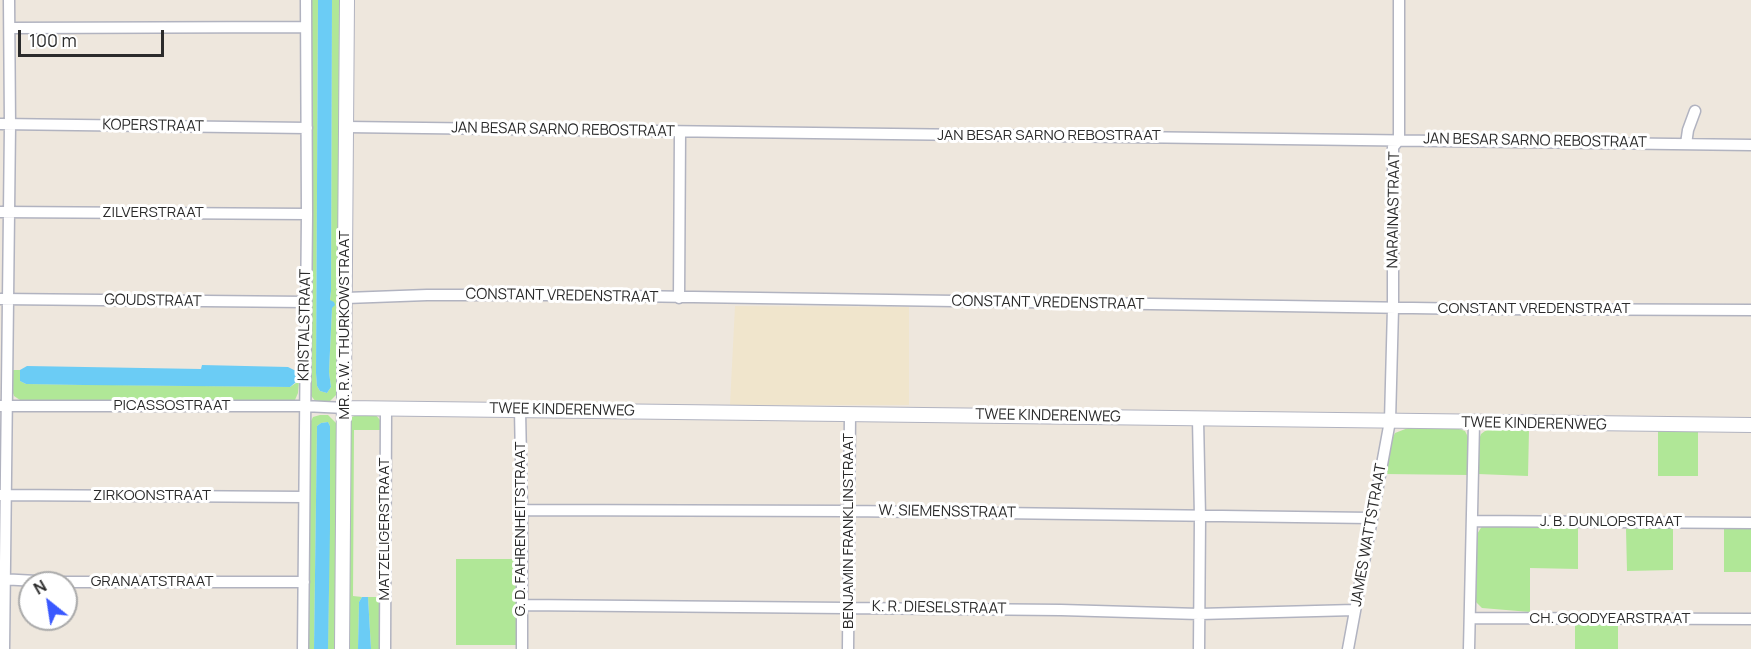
<!DOCTYPE html>
<style>
body{margin:0}
#map{position:relative;width:1751px;height:649px;overflow:hidden;background:#eee7dd;font-family:Manrope,sans-serif}
canvas{display:block}
.north{position:absolute;left:18px;top:571px;width:60px;height:60px;box-sizing:border-box;background:#fff;border:2px solid #aaa;border-radius:50%;rotate:330deg;font-size:16px;font-weight:700;line-height:24px;text-align:center;color:#2b2b2b}
.north::after{content:'';display:block;margin:auto;width:21px;height:27px;background:#3958ff;clip-path:polygon(50% 0,100% 100%,50% 72%,0 100%)}
.scale{position:absolute;left:18px;top:30px;width:146px;height:27px;box-sizing:border-box;border:3px solid #2b2b2b;border-top:0;padding-left:8px;font-size:18px;line-height:21px;white-space:nowrap;color:#2b2b2b;-webkit-text-stroke:4px #fff;paint-order:stroke}
</style>
<div id="map">
<canvas width="1751" height="649"></canvas>
<div class="north">N</div>
<div class="scale">100 m</div>
</div>
<script>
const context = document.querySelector('canvas').getContext('2d');
context.lineJoin = 'round';
function fillPath(path, color) { context.fillStyle = color; context.fill(path, 'evenodd'); }
const poly = rows => new Path2D(rows.map(r => 'M' + r).join(''));
function strokePath(path, color, width, dash) { context.strokeStyle = color; context.lineWidth = width; context.lineCap = dash ? 'butt' : 'round'; context.setLineDash(dash || []); context.stroke(path); }
function write(font, color, halo, rows, align = 'center') {
  context.font = font + ' Manrope,sans-serif'; context.lineWidth = 6; context.setLineDash([]); context.textBaseline = 'middle'; context.strokeStyle = halo; context.fillStyle = color; for (const [text, x, y, turn = 0] of rows) {
    context.save(); context.translate(x, y); context.rotate((+turn || 0) * Math.PI / 180); context.textAlign = isNaN(turn) ? turn : align; if (halo) context.strokeText(text, 0, 0); context.fillText(text, 0, 0); context.restore();
  }
}
fillPath(poly([
 [735,306,909,307,909,405,730,405]
]), '#f0e5cc');
fillPath(poly([
 [311,0,318,0,316,373,317,386,320,391,327,393,331,387,329,372,332,308,330,300,331,291,332,0,339,0,338,393,329,402,316,402,309,393],
 [13,370,20,370,20,381,26,384,290,387,299,381,298,393,295,400,290,401,20,400,14,396,12,390],
 [359,414,375,414,380,420,380,430,354,430,353,596,362,597,359,602,358,649,348,649,349,425,352,417],
 [320,415,328,415,336,423,336,649,328,649,330,426,328,422,321,423,317,426,314,649,308,649,310,423,313,417],
 [1408,428,1459,429,1465,431,1470,441,1469,475,1385,474,1392,439,1395,433],
 [1491,429,1529,430,1528,476,1478,474,1478,442,1481,434,1485,431],
 [1658,431,1698,431,1698,476,1658,476],
 [1482,526,1578,527,1578,569,1530,568,1530,612,1482,608,1476,602,1476,536],
 [1724,527,1751,527,1751,572,1724,572],
 [1673,528,1673,570,1627,571,1626,529],
 [456,559,517,559,516,645,456,645],
 [368,597,380,597,380,649,371,649],
 [1575,623,1618,624,1618,649,1575,649]
]), '#b0e797');
fillPath(poly([
 [318,0,332,0,331,291,330,300,334,302,335,305,332,308,329,372,331,387,327,393,320,391,317,386,316,373],
 [202,365,288,367,296,371,296,382,290,387,83,385,26,384,20,381,20,370,27,366,201,369],
 [328,422,330,426,330,528,328,649,314,649,317,426,321,423],
 [362,597,368,597,371,649,358,649,359,602]
]), '#6bccf5');
const street = poly([
 [10,28,306,27],
 [0,124,307,128],
 [346,127,1751,145],
 [1686,144,1688,130,1695,111],
 [0,212,307,214],
 [346,298,427,295,563,295,1478,309,1751,310],
 [679,298,680,132],
 [0,299,306,302],
 [0,406,304,406,345,408],
 [520,410,522,510,522,649],
 [1198,419,1200,517,1199,649],
 [1,495,304,497],
 [522,510,849,511,1371,518],
 [1472,521,1751,523],
 [0,579,55,582,304,582],
 [522,605,1061,610,1199,614,1355,610],
 [1470,618,1751,619],
 [4,649,10,125,9,0],
 [303,649,307,214,306,0],
 [385,649,386,409],
 [848,649,850,414],
 [1348,649,1390,421,1393,308,1393,147,1399,140,1399,0],
 [1469,649,1474,423]
]);
const secondary = poly([
 [345,408,1751,425],
 [342,649,347,0]
]);
strokePath(street, '#b1b3c0', 13);
strokePath(secondary, '#b1b3c0', 16);
strokePath(street, '#fff', 10);
strokePath(secondary, '#fff', 14);
write('15px', '#2b2b2b', '#fff', [
 ["KOPERSTRAAT",153,126,1],
 ["JAN BESAR SARNO REBOSTRAAT",563,130,1],
 ["JAN BESAR SARNO REBOSTRAAT",1049,136],
 ["JAN BESAR SARNO REBOSTRAAT",1535,141,1],
 ["NARAINASTRAAT",1394,210,-89],
 ["ZILVERSTRAAT",153,213],
 ["CONSTANT VREDENSTRAAT",562,296,1],
 ["GOUDSTRAAT",153,301,1],
 ["CONSTANT VREDENSTRAAT",1048,303,1],
 ["CONSTANT VREDENSTRAAT",1534,309],
 ["KRISTALSTRAAT",305,325,-89],
 ["MR. R.W. THURKOWSTRAAT",345,325,-90],
 ["PICASSOSTRAAT",172,406],
 ["TWEE KINDERENWEG",562,410,1],
 ["TWEE KINDERENWEG",1048,416,1],
 ["TWEE KINDERENWEG",1534,424,1],
 ["ZIRKOONSTRAAT",152,496],
 ["W. SIEMENSSTRAAT",947,512,1],
 ["J. B. DUNLOPSTRAAT",1611,522],
 ["MATZELIGERSTRAAT",385,529,-90],
 ["G. D. FAHRENHEITSTRAAT",521,529,-90],
 ["BENJAMIN FRANKLINSTRAAT",849,531,-90],
 ["JAMES WATTSTRAAT",1369,535,-80],
 ["GRANAATSTRAAT",152,582],
 ["K. R. DIESELSTRAAT",939,608,1],
 ["CH. GOODYEARSTRAAT",1610,619]
]);
</script>
